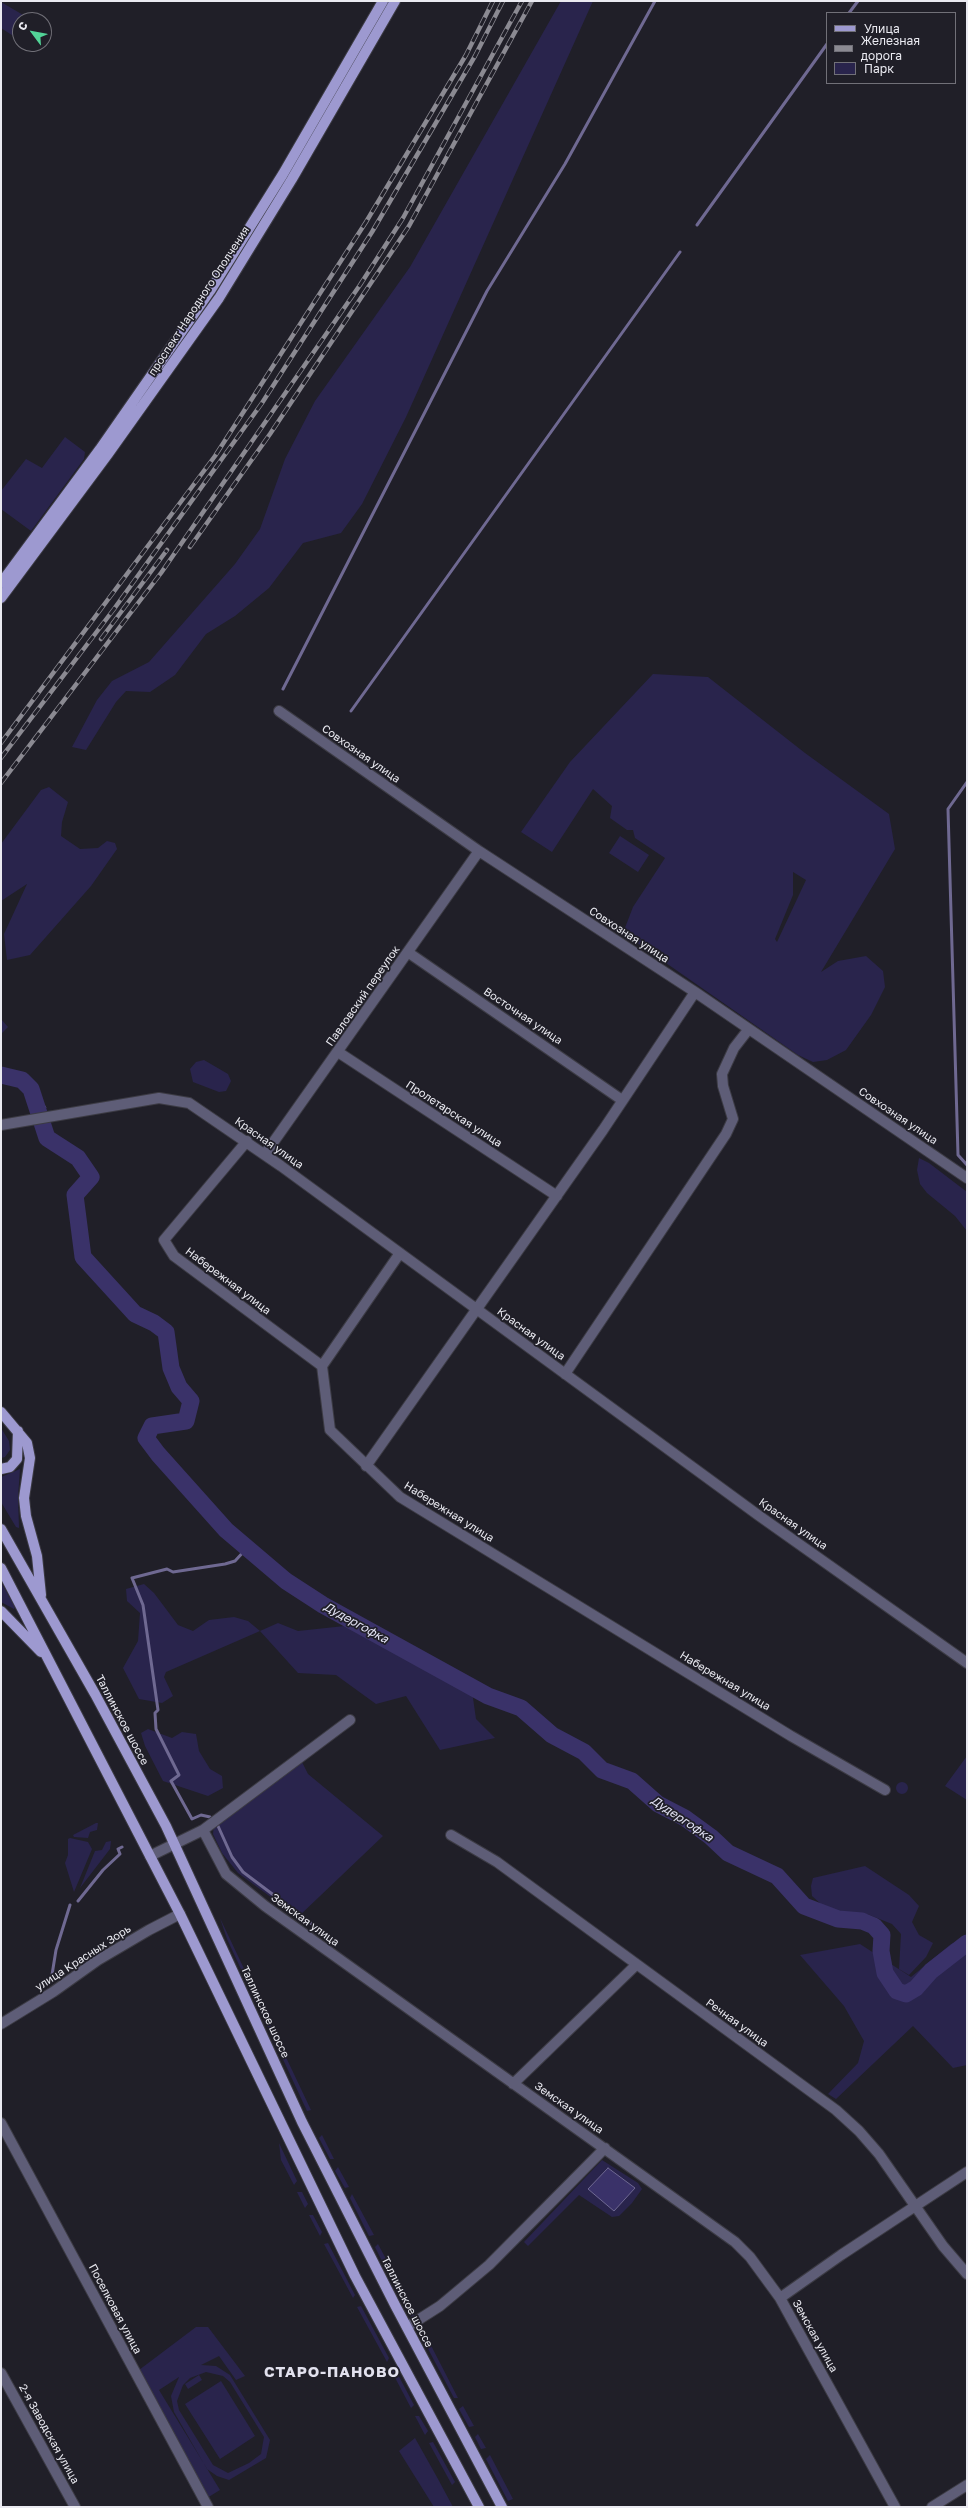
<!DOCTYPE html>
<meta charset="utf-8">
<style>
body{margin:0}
#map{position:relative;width:968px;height:2508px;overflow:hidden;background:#201f28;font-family:"Golos Text",sans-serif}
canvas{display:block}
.frame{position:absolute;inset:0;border:2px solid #eaeaf1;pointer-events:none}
.legend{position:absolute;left:826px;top:12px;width:130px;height:72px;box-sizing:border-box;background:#201f28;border:1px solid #717078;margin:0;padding:5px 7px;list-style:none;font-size:12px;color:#eaeaf1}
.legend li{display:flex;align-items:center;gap:8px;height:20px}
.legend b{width:20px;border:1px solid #717078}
.north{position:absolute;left:12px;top:12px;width:40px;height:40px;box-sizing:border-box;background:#201f28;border:1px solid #717078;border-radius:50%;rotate:302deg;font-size:11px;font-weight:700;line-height:16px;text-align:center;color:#eaeaf1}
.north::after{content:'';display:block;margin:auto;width:14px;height:18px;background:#52d397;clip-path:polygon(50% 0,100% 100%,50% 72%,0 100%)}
</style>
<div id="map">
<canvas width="968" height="2508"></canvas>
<div class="frame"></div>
<ul class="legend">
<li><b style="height:5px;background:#9d99d0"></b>Улица</li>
<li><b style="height:5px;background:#8b8a92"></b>Железная дорога</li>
<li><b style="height:11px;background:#29244c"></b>Парк</li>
</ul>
<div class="north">С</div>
</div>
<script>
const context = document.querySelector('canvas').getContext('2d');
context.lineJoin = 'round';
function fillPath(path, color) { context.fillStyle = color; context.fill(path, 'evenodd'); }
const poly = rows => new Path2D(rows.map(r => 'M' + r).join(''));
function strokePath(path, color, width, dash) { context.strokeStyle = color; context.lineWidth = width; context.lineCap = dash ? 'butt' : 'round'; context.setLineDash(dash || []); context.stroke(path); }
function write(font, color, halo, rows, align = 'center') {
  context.font = font + ' "Golos Text",sans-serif'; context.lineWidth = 3.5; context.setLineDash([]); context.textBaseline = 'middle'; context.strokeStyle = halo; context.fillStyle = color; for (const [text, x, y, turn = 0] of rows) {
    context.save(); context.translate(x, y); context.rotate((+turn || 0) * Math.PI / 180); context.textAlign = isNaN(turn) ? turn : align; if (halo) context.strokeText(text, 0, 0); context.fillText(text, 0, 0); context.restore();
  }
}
fillPath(poly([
 [561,1,593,1,406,417,362,504,341,533,303,543,269,588,235,616,206,634,175,675,150,692,126,691,116,702,86,750,72,747,97,700,112,681,149,662,235,564,260,529,285,459,315,401,410,267],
 [1,2,30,19,20,20,18,39,1,28],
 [65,437,85,452,84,459,31,531,1,509,1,491,26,459,42,468],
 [653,674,708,677,805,753,889,814,895,849,821,972,838,961,866,956,883,971,885,987,871,1015,846,1050,827,1060,813,1062,798,1055,623,933,633,907,665,858,635,838,633,830,627,830,610,818,612,806,593,789,552,852,521,832,570,762],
 [793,872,806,880,777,942,775,939,793,895],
 [49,787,68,802,62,822,61,836,80,849,98,848,107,841,115,843,117,849,91,886,30,955,7,960,4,934,27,884,1,901,1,844,41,790],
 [620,836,649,855,638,872,609,853],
 [1,1019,8,1027,1,1034],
 [204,1060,228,1074,231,1081,226,1091,219,1092,193,1082,190,1069,196,1062],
 [919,1158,929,1163,967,1192,967,1231,955,1216,927,1193,920,1184,917,1170],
 [1,1428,9,1441,10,1450,5,1457,1,1458],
 [20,1469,18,1497,19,1528,16,1527,1,1502,1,1477],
 [1,1582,15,1607,14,1609,1,1602],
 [144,1584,154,1593,178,1625,193,1631,209,1620,234,1617,248,1621,260,1631,278,1623,298,1631,354,1625,472,1691,476,1719,495,1738,440,1750,406,1696,376,1704,336,1675,298,1673,260,1631,166,1672,164,1677,173,1696,162,1703,139,1699,123,1668,138,1641,140,1613,127,1601,126,1589],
 [148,1729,172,1738,182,1732,196,1734,199,1751,210,1769,222,1776,223,1788,208,1796,163,1781,145,1746,141,1733],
 [967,1756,967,1800,945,1786],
 [302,1762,308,1774,383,1836,298,1917,238,1873,222,1853,213,1834,214,1825],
 '896 1788a6 6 0 1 1 12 0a6 6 0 1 1-12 0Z',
 [96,1823,98,1823,97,1830,90,1832,88,1838,74,1837,73,1835],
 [70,1838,88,1842,92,1849,74,1892,65,1863,68,1855,68,1839],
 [111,1841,110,1849,80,1888,95,1851,102,1850,106,1842],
 [865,1866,909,1895,919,1906,912,1922,919,1935,933,1943,926,1957,909,1975,899,1969,901,1934,892,1924,867,1914,841,1915,830,1912,812,1896,811,1886,813,1878],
 [220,1918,311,2110,307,2111,227,1939],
 [967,1937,967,2065,953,2068,913,2026,836,2099,828,2094,858,2063,864,2041,844,2006,800,1955,860,1944,911,1977,951,1944],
 [322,2135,334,2159,330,2159,319,2138],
 [279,2143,297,2181,294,2185,281,2160],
 [602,2160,638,2183,642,2189,632,2203,619,2216,612,2217,579,2195,528,2246,524,2242],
 [338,2167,349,2187,345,2188,335,2171],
 [297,2192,302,2192,308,2204,305,2208],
 [352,2194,374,2235,369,2236,350,2198],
 [309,2215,313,2215,322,2232,320,2236],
 [328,2243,355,2295,353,2298,324,2244],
 [378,2244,393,2272,388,2273,375,2247],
 [397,2280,416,2318,412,2318,394,2283],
 [361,2306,389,2358,387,2362,357,2307],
 [420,2324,458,2398,454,2398,417,2328],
 [196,2327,208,2327,245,2376,236,2380,219,2356,201,2365,216,2366,230,2375,270,2440,266,2458,229,2480,217,2476,207,2469,174,2412,171,2396,179,2377,159,2390,220,2490,207,2498,139,2370],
 [206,2372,223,2376,230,2382,264,2437,261,2454,249,2463,228,2473,213,2465,179,2410,177,2401,183,2385,190,2378],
 [395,2369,414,2405,411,2408,391,2370],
 [199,2375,202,2380,188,2389,185,2384],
 [221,2381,255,2436,220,2459,185,2404],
 [463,2406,474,2426,469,2427,459,2409],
 [415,2416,419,2416,428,2431,425,2435],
 [478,2434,486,2448,481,2449,475,2437],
 [415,2438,438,2479,453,2507,434,2507,399,2451],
 [433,2442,455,2482,452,2485,429,2443],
 [490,2455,513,2499,508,2501,486,2459]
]), '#29244c');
const water = poly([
 [1,1071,20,1074,30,1079,46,1108,33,1110,25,1091,17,1082,1,1081,1,1071],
 [608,2168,635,2188,614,2211,588,2189,608,2168]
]);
fillPath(water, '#3a3269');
strokePath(water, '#6f6992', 1);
strokePath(poly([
 [849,13,858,1],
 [697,225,827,44],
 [283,689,487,291,565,164,655,1],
 [351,711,680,252],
 [967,782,948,809,958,1155,967,1165],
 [210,1817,201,1815,192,1819,171,1781,179,1775,156,1729,155,1713,158,1710,143,1605,132,1578,167,1569,173,1572,225,1564,235,1561,247,1548],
 [218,1826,232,1857,243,1872,336,1942],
 [78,1901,103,1870,120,1854,118,1849,122,1847],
 [51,1981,56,1950,70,1905]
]), '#6f6992', 3);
strokePath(poly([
 [1,1075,22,1080,31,1089,47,1138,78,1158,91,1177,75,1195,83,1257,135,1314,154,1323,166,1332,171,1368,179,1387,191,1401,186,1421,152,1426,146,1438,158,1454,226,1530,286,1581,323,1605,488,1696,521,1708,552,1735,584,1752,602,1770,632,1781,658,1804,685,1818,711,1837,728,1853,777,1876,804,1906,838,1919,862,1921,874,1926,882,1935,881,1951,885,1973,897,1991,906,1994,916,1988,931,1971,967,1943]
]), '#3a3269', 17);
const minor = poly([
 [279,711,479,851,695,992,967,1178],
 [409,953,622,1100],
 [338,1052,557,1196],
 [1,1125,159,1098,189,1103,281,1166,758,1515,967,1663],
 [247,1141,164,1240,174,1256,322,1366,330,1430,400,1497,791,1736,885,1790],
 [265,1154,479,851],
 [322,1366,400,1253],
 [565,1374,726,1134,733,1119,723,1086,722,1074,734,1048,748,1030],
 [366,1466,603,1130,695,992],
 [203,1830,350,1720],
 [451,1835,497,1862,836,2110,859,2131,879,2154,943,2246,967,2274],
 [150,1856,203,1830,226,1874,265,1906,735,2242,750,2257,780,2298,895,2507],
 [1,2024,53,1992,98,1960,149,1930,180,1914],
 [513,2084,636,1965],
 [1,2123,208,2507],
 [780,2298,841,2255,967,2172],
 [407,2327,440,2306,489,2265,605,2148],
 [1,2373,75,2507],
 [932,2507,967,2485]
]);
const major = poly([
 [1,583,100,449,210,291,283,174,383,1],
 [1,598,108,454,219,298,292,179,395,1],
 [1,1412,27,1443,30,1458,24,1498,26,1516,37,1556,41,1595],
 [1,1469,10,1467,17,1459,18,1431],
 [1,1529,95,1694,166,1826,302,2122,395,2305,502,2507],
 [1,1568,180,1914,355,2276,479,2507],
 [1,1611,41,1652]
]);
strokePath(minor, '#3c3b44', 12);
strokePath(major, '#3c3b44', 12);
strokePath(minor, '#5e5d77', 10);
strokePath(major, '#9d99d0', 10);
const rail = poly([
 [190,547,270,434,409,226,532,1],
 [101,639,167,550],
 [1,743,215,456,366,222,466,55,493,1],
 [1,758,114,609,262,403,372,232,475,56,503,1],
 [1,783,161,573,360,285,403,218,522,1]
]);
strokePath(rail, '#8b8a92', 4.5);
strokePath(rail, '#201f28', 3, [9]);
write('11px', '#eaeaf1', '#201f28', [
 ["проспект Народного Ополчения",199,301,-57],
 ["Совхозная улица",361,754,35],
 ["Совхозная улица",629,935,33],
 ["Павловский переулок",363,996,-55],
 ["Восточная улица",523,1016,34],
 ["Пролетарская улица",454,1114,33],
 ["Совхозная улица",898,1116,34],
 ["Красная улица",269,1143,35],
 ["Набережная улица",228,1281,37],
 ["Красная улица",531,1334,36],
 ["Набережная улица",449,1512,32],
 ["Красная улица",793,1524,35],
 ["Набережная улица",725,1681,31],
 ["Таллинское шоссе",122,1720,62],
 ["Земская улица",305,1920,36],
 ["улица Красных Зорь",83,1958,-33],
 ["Таллинское шоссе",265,2012,65],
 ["Речная улица",737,2023,36],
 ["Земская улица",569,2108,35],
 ["Таллинское шоссе",407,2302,63],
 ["Поселковая улица",115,2309,62],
 ["Земская улица",815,2336,61],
 ["2-я Заводская улица",49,2434,61]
]);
write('italic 12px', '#e2e2f4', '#201f28', [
 ["Дудергофка",356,1623,29],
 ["Дудергофка",682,1819,34]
]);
context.letterSpacing = '1px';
write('bold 15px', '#e2e1ee', '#201f28', [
 ["СТАРО-ПАНОВО",332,2372]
]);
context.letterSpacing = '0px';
</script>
